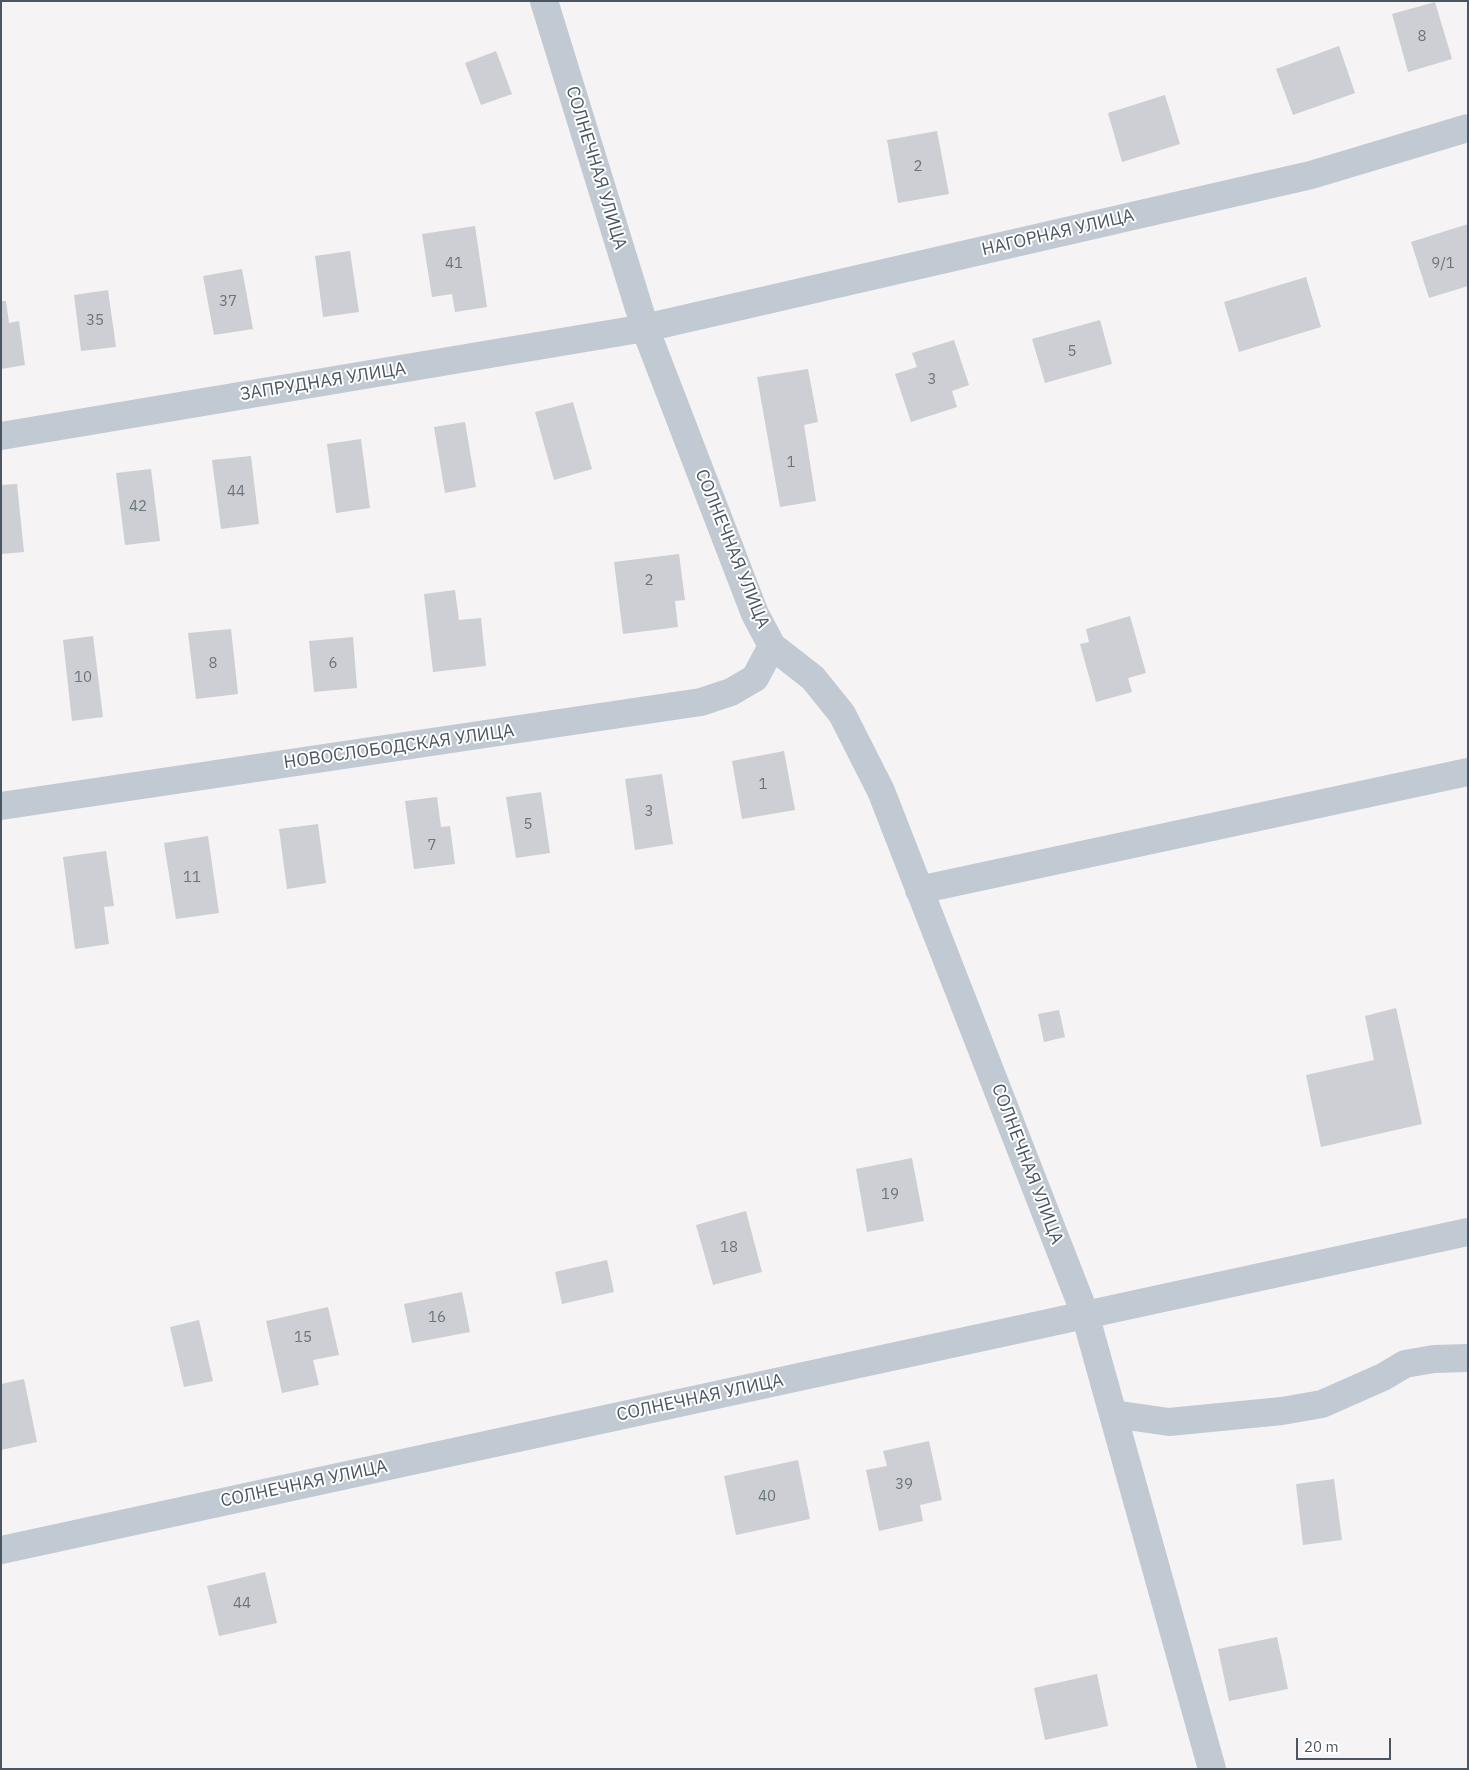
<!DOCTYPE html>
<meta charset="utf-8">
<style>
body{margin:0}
#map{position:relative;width:1469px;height:1770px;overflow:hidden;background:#f5f3f3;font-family:"IBM Plex Sans",sans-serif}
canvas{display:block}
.frame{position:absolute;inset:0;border:2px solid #4a5661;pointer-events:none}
.scale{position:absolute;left:1296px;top:1738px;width:95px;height:22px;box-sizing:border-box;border:2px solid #4a5661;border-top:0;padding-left:6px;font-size:15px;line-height:18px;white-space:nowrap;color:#4a5661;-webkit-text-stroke:4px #fff;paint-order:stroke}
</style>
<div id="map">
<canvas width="1469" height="1770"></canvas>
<div class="frame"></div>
<div class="scale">20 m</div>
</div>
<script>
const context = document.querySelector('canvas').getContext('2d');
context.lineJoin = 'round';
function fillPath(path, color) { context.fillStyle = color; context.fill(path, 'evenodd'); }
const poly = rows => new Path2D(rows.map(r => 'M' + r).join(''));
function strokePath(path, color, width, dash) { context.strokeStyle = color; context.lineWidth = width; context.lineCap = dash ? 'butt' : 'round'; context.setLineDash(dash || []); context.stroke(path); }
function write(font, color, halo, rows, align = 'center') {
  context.font = font + ' "IBM Plex Sans",sans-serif'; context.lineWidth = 4; context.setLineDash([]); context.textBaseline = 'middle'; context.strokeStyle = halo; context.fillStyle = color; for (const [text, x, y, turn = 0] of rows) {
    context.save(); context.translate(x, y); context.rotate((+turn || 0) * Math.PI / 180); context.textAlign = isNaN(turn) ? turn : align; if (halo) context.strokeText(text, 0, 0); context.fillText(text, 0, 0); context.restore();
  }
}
fillPath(poly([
 [1435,2,1452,59,1408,72,1392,14],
 [1339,46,1355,93,1293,115,1276,69],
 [496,51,512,94,481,105,465,63],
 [1165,95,1180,144,1122,162,1108,113],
 [937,131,949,194,898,203,887,140],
 [1468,224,1468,286,1429,298,1411,242],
 [475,226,487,307,455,312,452,294,432,297,422,234],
 [350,251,359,312,323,317,315,256],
 [242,269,253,329,214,335,203,276],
 [1306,277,1321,327,1239,352,1224,302],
 [108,290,116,347,81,351,74,295],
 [1,301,6,301,9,323,19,321,25,365,1,369],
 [1100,320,1112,364,1045,383,1032,339],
 [954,340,969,385,952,391,957,407,911,422,895,374,917,367,912,353],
 [808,369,818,422,804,425,816,501,780,507,757,377],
 [573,402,592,469,554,480,535,412],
 [465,422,476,487,445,493,434,427],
 [361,439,370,508,336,513,327,444],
 [251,456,259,524,221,529,212,460],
 [151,469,160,541,125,545,116,473],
 [17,484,24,552,1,554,1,485],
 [679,554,685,600,675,601,678,627,623,634,614,562],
 [455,590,459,620,481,618,486,666,433,672,424,594],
 [1130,616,1146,673,1128,678,1132,692,1096,702,1080,644,1089,642,1086,629],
 [231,629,238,694,196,699,188,633],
 [93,636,103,717,72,721,63,640],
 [353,637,357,688,314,692,309,641],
 [784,751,795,810,742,819,732,761],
 [662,774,673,844,635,850,625,779],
 [541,792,550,853,516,858,506,797],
 [437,797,441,827,450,826,455,864,414,869,405,801],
 [318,824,326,883,287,889,279,829],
 [208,836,219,913,176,919,164,843],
 [106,851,114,906,104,907,109,944,75,949,63,857],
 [1396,1008,1422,1124,1321,1147,1306,1075,1374,1060,1365,1016],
 [1059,1010,1065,1037,1044,1042,1038,1014],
 [912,1158,924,1221,867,1232,856,1169],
 [746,1211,762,1272,713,1285,696,1225],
 [607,1260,614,1292,562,1304,555,1272],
 [462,1292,470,1332,412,1343,404,1304],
 [328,1307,339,1355,313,1360,319,1385,282,1393,266,1321],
 [199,1320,213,1381,184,1387,170,1327],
 [24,1379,37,1442,1,1450,1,1384],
 [929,1441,942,1500,920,1505,923,1521,879,1531,866,1470,887,1466,883,1451],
 [798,1460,810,1519,736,1535,724,1476],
 [1334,1479,1342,1540,1303,1545,1296,1484],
 [265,1572,277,1623,219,1636,207,1586],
 [1277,1637,1288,1689,1229,1701,1218,1649],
 [1097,1674,1108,1726,1045,1740,1034,1688]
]), '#cdcfd5');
strokePath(poly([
 [544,1,645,328,755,614,772,646,813,678,842,714,881,791,1085,1314,1212,1769],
 [1,436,645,328,1311,175,1468,128],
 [1,806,701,702,731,692,755,678,772,646],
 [919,890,1468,772],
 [1113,1414,1169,1422,1282,1411,1322,1404,1383,1377,1405,1364,1434,1359,1468,1358],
 [1,1550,1468,1232]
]), '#c1cad2', 28);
write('15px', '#6b747e', null, [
 ["8",1422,37],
 ["2",918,167],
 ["41",454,264],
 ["9/1",1443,264],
 ["37",228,302],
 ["35",95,321],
 ["5",1072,352],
 ["3",932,380],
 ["1",791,463],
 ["44",236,492],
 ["42",138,507],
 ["2",649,581],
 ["8",213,664],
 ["6",333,664],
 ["10",83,678],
 ["1",763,785],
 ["3",649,812],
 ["5",528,825],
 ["7",432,846],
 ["11",192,878],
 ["19",890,1195],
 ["18",729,1248],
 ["16",437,1318],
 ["15",303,1338],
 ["39",904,1485],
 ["40",767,1497],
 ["44",242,1604]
]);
write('18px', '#4a5661', '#fff', [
 ["СОЛНЕЧНАЯ УЛИЦА",596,168,73],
 ["НАГОРНАЯ УЛИЦА",1058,233,-13],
 ["ЗАПРУДНАЯ УЛИЦА",323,382,-9],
 ["СОЛНЕЧНАЯ УЛИЦА",732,549,68],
 ["НОВОСЛОБОДСКАЯ УЛИЦА",399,747,-8],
 ["СОЛНЕЧНАЯ УЛИЦА",1027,1164,69],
 ["СОЛНЕЧНАЯ УЛИЦА",700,1398,-12],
 ["СОЛНЕЧНАЯ УЛИЦА",304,1484,-12]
]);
</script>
